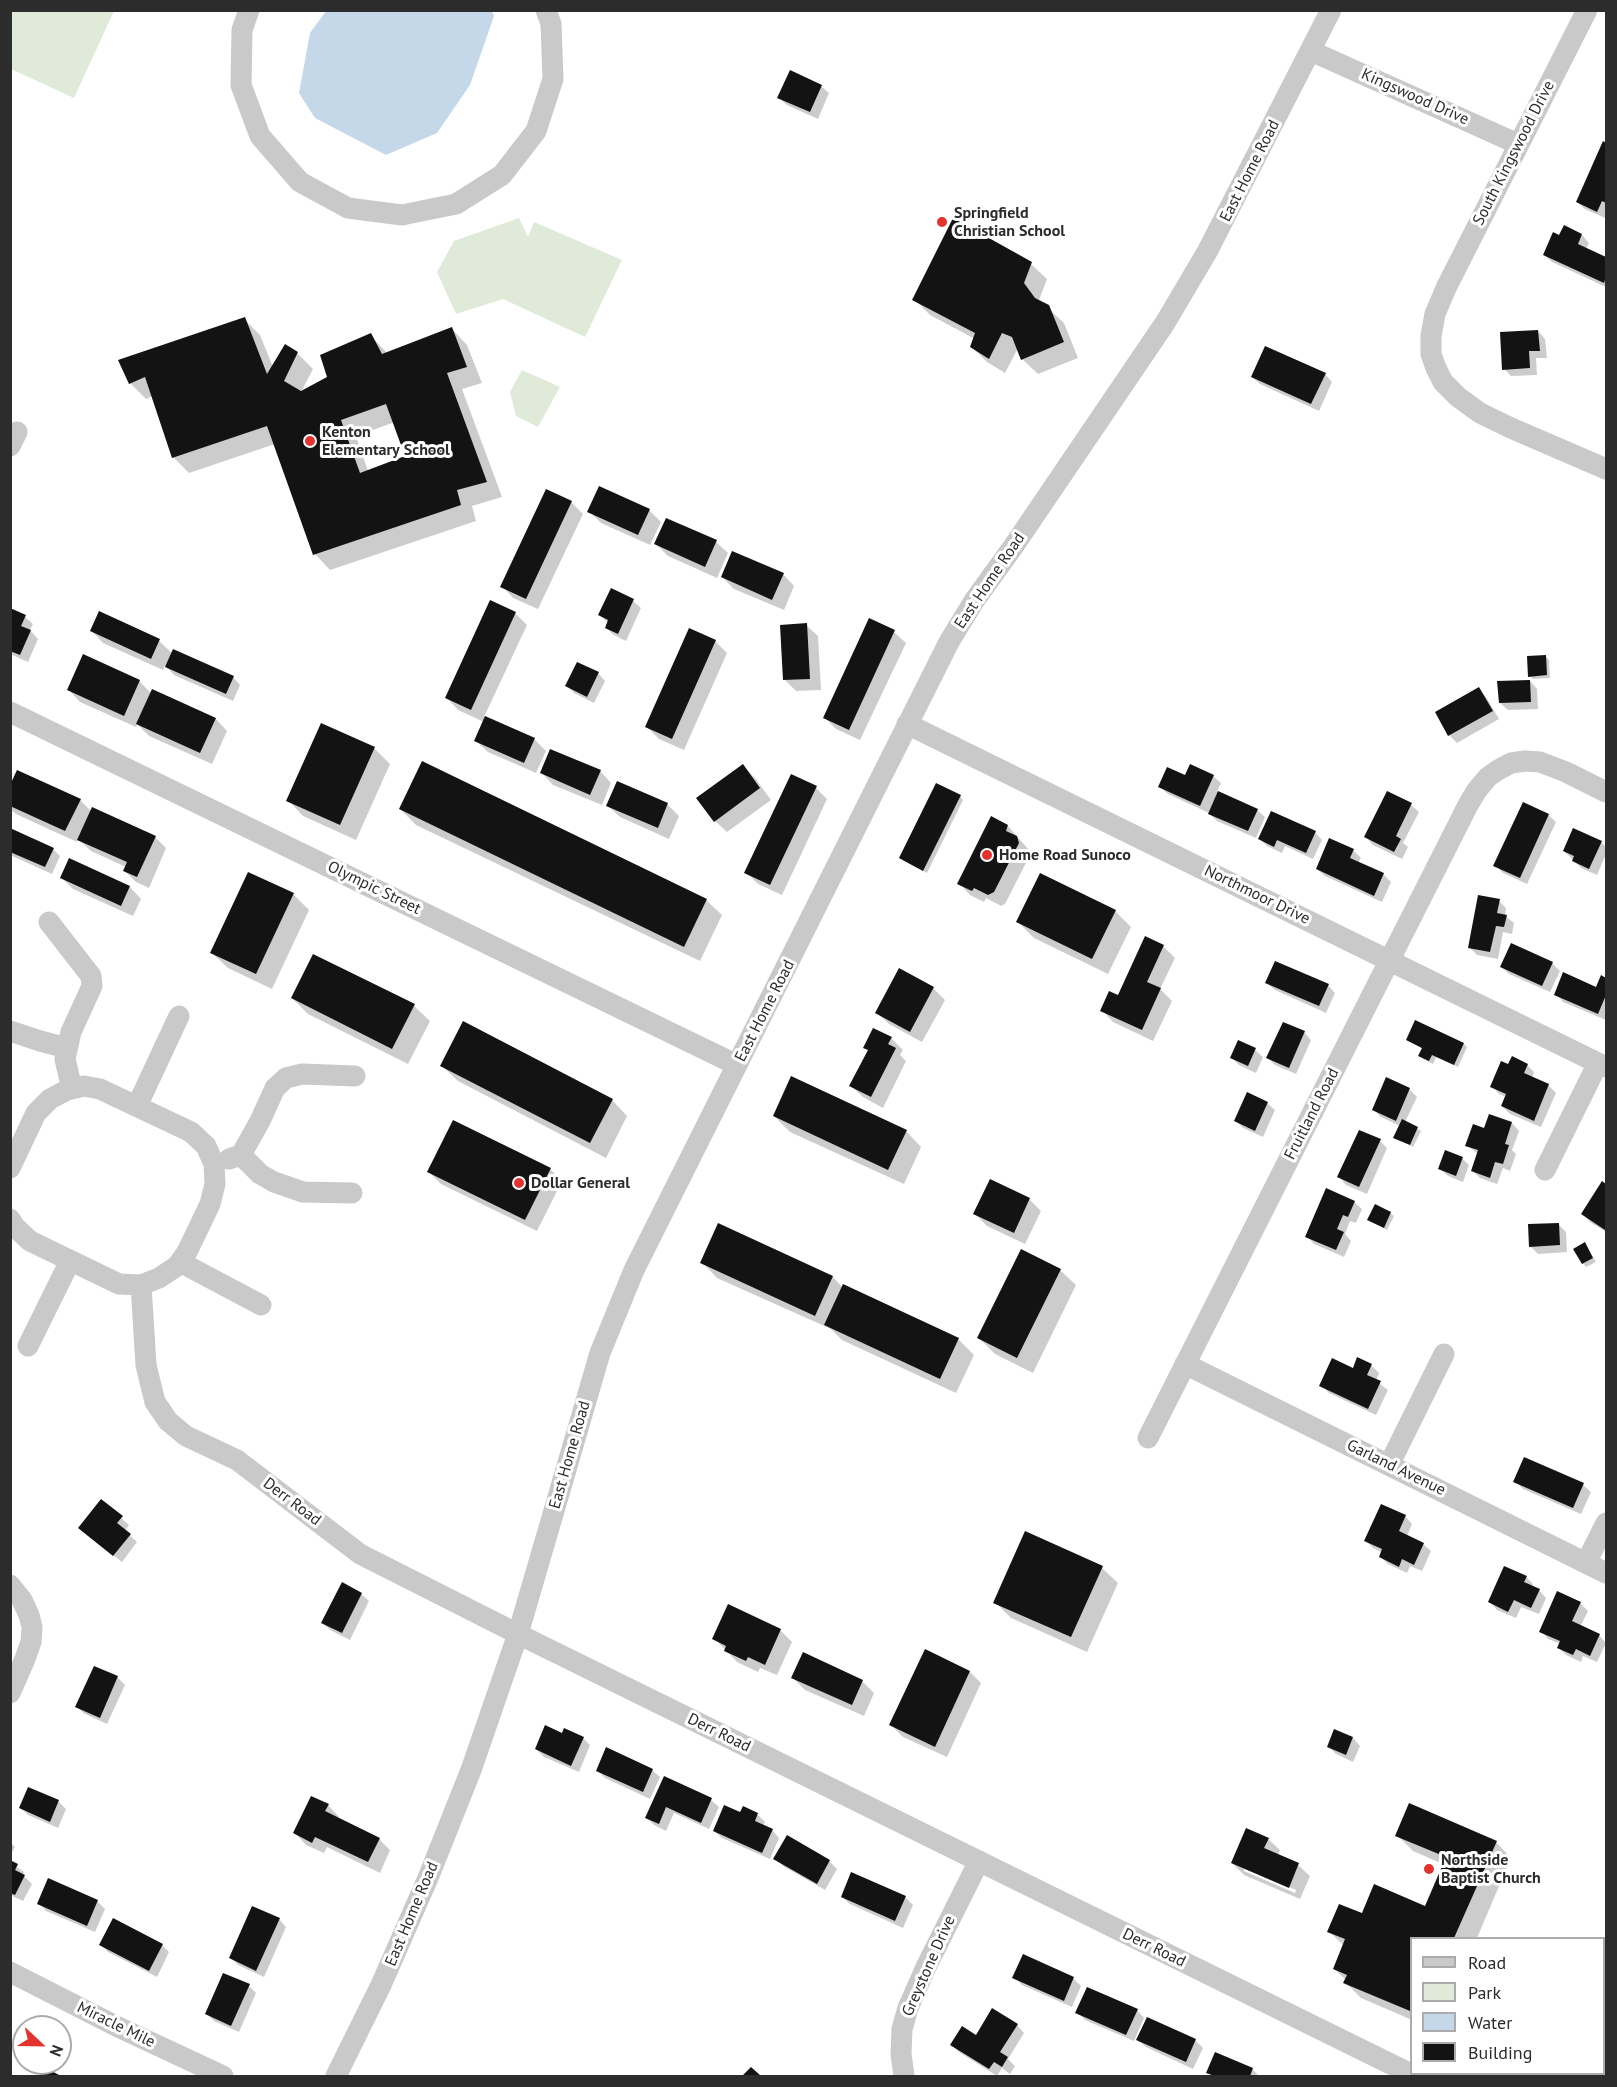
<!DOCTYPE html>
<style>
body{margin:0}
#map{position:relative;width:1617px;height:2087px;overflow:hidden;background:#fff;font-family:"PT Sans",sans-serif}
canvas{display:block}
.frame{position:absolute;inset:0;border:12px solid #2c2c2c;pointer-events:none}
.legend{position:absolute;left:1410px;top:1937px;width:195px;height:138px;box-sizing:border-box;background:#fff;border:2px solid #ababab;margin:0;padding:8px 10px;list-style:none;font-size:18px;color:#2c2c2c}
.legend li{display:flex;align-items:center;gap:12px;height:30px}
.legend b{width:30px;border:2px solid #ababab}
.north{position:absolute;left:12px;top:2015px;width:60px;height:60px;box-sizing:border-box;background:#fff;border:2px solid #ababab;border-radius:50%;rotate:112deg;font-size:16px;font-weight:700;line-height:24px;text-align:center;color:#2c2c2c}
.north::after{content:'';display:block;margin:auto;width:21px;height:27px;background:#e2332e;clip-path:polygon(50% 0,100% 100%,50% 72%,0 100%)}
</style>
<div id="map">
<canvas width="1617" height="2087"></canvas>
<div class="frame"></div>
<ul class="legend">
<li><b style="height:8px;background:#c9c9c9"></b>Road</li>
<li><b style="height:16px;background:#e0ead9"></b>Park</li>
<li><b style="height:16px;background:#c5d8ea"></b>Water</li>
<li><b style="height:16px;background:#131313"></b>Building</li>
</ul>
<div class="north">N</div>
</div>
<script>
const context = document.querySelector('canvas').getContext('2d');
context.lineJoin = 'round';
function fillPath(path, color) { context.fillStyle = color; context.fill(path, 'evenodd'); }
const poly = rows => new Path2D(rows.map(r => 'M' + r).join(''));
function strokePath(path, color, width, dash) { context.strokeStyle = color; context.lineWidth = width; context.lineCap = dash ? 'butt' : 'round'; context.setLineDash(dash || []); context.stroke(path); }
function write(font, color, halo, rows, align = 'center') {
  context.font = font + ' "PT Sans",sans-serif'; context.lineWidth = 6; context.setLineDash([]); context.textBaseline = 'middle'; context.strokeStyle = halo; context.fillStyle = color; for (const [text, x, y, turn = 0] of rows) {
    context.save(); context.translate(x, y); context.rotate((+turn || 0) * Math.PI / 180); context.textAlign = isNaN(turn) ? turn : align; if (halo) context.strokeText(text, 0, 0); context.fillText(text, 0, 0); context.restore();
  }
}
fillPath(poly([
 [11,10,114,11,74,98,11,69],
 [519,218,528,237,534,222,622,260,585,337,503,299,456,314,437,272,454,241],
 [522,370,560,387,538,427,516,416,510,392]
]), '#e0ead9');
fillPath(poly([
 [492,11,494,16,470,85,437,133,386,155,315,118,299,93,310,33,326,11]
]), '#c5d8ea');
fillPath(poly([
 [821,86,829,93,818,119,787,105,779,98],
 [1603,143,1606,145,1606,213,1605,218,1585,209,1577,202],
 [1582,235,1589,243,1586,249,1606,259,1606,287,1552,262,1544,255,1560,237],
 [1031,264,1047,279,1039,300,1064,323,1078,358,1038,374,1022,359,1018,348,1005,373,987,362,972,347,975,339,930,315,914,299],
 [244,319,260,335,273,367,297,353,313,369,301,392,328,378,370,335,388,354,452,329,467,345,482,383,462,389,502,497,472,506,476,521,330,570,315,554,275,444,189,473,173,457,153,396,146,399,130,383],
 [395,422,407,457,368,471,356,436],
 [1538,331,1545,339,1547,358,1536,358,1537,375,1511,376,1504,369],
 [1325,374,1332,382,1319,411,1260,384,1252,377],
 [571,502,583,514,538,609,513,598,502,586],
 [649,510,661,522,650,545,601,523,589,511],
 [716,542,728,553,717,578,668,556,656,544],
 [783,574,794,586,784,610,734,589,722,577],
 [612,590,633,601,641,608,626,641,614,635,606,628,608,623,600,615],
 [10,610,25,617,33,624,30,630,38,639,28,662,10,654],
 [515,613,527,625,484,717,534,739,546,751,536,773,488,752,476,741,484,722,458,710,447,698],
 [806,625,818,636,821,690,796,691,784,679],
 [92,631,159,641,173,654,233,677,240,685,233,701,174,675,165,665,163,670,103,643],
 [894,632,906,643,860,740,836,729,824,717],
 [715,641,727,653,684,750,659,739,647,727],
 [84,656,139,681,151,693,152,691,216,719,227,731,212,764,149,736,137,724,136,727,80,702,69,690],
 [1545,656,1549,660,1550,678,1533,679,1530,676],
 [598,673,605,681,594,703,574,693,567,686],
 [1530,681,1537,689,1538,709,1508,710,1500,703],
 [1479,689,1486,697,1499,719,1457,743,1449,735],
 [322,725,375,749,390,764,356,840,303,816,288,800],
 [743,766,755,778,771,800,727,832,715,821],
 [600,771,611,783,602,805,553,785,542,773],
 [1213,776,1221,783,1217,792,1257,810,1265,817,1256,838,1217,821,1209,813,1168,794,1160,787,1186,777],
 [816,788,827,799,782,895,758,884,746,872],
 [10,789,80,800,92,812,155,837,166,848,149,888,136,882,125,871,126,867,91,851,78,839,77,842,16,814,10,809],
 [1388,793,1411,805,1419,812,1403,843,1408,847,1402,859,1373,845,1366,837],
 [960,796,963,800,927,873,904,861,900,858],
 [667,804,679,816,669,839,620,817,608,806],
 [400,809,706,900,722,915,700,961,416,825],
 [1548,815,1556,822,1527,884,1503,873,1495,865],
 [1008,826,1029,850,1030,855,1005,904,1001,906,986,898,984,902,970,895,959,883],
 [10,830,53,849,60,856,52,874,10,855],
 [1315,832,1322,840,1313,859,1285,846,1282,853,1267,846,1260,839],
 [1601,842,1606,847,1606,854,1597,875,1581,868,1564,851],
 [1353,850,1361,858,1358,863,1383,874,1391,882,1382,902,1325,876,1317,869],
 [70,860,130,887,141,899,133,916,73,889,61,877],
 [293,894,309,910,272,989,228,968,212,953],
 [1499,901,1506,908,1505,916,1514,923,1512,934,1503,932,1498,959,1477,955,1469,947],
 [1115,911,1131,927,1108,974,1034,938,1018,922],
 [1163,946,1175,958,1160,989,1172,1001,1153,1041,1113,1022,1102,1010,1119,997],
 [1552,963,1560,971,1550,992,1509,974,1502,967],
 [1602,977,1606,979,1606,1020,1563,1002,1556,994,1597,989],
 [1267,983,1328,985,1335,993,1326,1013,1275,990],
 [933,988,945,1000,922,1042,889,1024,877,1013],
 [292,998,414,1006,430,1021,408,1064,308,1014],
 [874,1030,891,1038,903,1050,900,1055,906,1061,883,1108,863,1097,851,1086,869,1051],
 [1304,1032,1311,1040,1296,1074,1275,1065,1268,1058],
 [1407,1040,1464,1044,1467,1047,1458,1067,1436,1057,1433,1064,1423,1059,1420,1056,1423,1049],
 [1239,1042,1255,1050,1263,1057,1256,1073,1239,1065,1232,1058],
 [1527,1065,1534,1072,1532,1078,1548,1085,1556,1093,1541,1127,1510,1114,1502,1106,1506,1097,1499,1094,1492,1086,1509,1066],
 [442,1066,612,1100,627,1116,606,1158,458,1081],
 [1409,1089,1417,1097,1405,1122,1421,1131,1413,1147,1395,1137,1400,1126,1381,1117,1373,1109],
 [1267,1103,1275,1110,1263,1137,1243,1128,1236,1121],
 [774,1116,906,1131,921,1147,904,1184,790,1132],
 [1512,1123,1519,1131,1512,1150,1516,1154,1510,1171,1503,1168,1497,1184,1480,1178,1473,1171,1478,1154,1467,1145,1485,1130],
 [1380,1141,1387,1148,1367,1194,1346,1185,1339,1177],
 [1462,1158,1469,1165,1463,1182,1448,1176,1440,1169],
 [550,1169,562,1181,537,1231,441,1184,429,1172],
 [1603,1183,1606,1186,1606,1232,1590,1222,1583,1214],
 [1029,1199,1041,1211,1025,1244,987,1226,975,1214],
 [1354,1202,1362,1209,1356,1223,1350,1221,1345,1234,1351,1241,1344,1257,1314,1244,1307,1236],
 [1390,1213,1394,1216,1387,1230,1369,1220],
 [1558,1224,1566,1232,1567,1252,1538,1254,1530,1246],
 [719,1225,833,1277,843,1288,958,1339,974,1355,956,1393,842,1340,831,1329,717,1278,702,1262],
 [1585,1244,1596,1262,1586,1267,1583,1263],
 [1060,1270,1076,1285,1033,1373,995,1354,979,1338],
 [1358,1359,1372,1366,1379,1373,1376,1381,1388,1390,1376,1415,1329,1393,1321,1385,1353,1370],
 [1515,1481,1583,1485,1591,1492,1581,1514,1523,1489],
 [101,1501,129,1525,125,1531,137,1542,122,1562,88,1535],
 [1405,1516,1412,1524,1407,1536,1423,1544,1431,1551,1422,1571,1410,1566,1407,1573,1388,1564,1381,1557,1383,1553,1373,1548,1366,1541],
 [1102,1568,1118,1583,1087,1652,1011,1618,995,1602],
 [1526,1577,1533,1584,1532,1587,1539,1590,1546,1598,1539,1614,1521,1607,1516,1618,1497,1610,1490,1602],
 [361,1594,369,1601,350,1640,330,1630,323,1623],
 [1580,1603,1588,1611,1580,1627,1599,1635,1606,1643,1597,1662,1583,1656,1581,1662,1566,1655,1559,1648,1561,1644,1548,1639,1541,1631],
 [780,1630,792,1642,777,1675,760,1668,758,1672,737,1662,714,1638],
 [925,1651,970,1672,981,1683,947,1757,903,1737,891,1725],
 [117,1677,125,1685,107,1724,85,1714,77,1707],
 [793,1678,862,1681,874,1693,864,1716,805,1690],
 [1335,1731,1353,1738,1360,1746,1353,1762,1336,1754,1328,1746],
 [563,1735,583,1738,590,1745,579,1772,544,1757,536,1749],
 [652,1770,660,1777,650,1799,605,1778,598,1771],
 [665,1778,711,1800,719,1807,709,1829,674,1813,666,1831,654,1825,647,1818],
 [29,1789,59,1802,66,1809,58,1828,28,1815,21,1808],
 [328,1805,339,1817,338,1819,379,1839,390,1850,380,1873,327,1847,324,1853,306,1845,295,1833],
 [741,1814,757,1814,765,1822,763,1826,772,1830,779,1838,770,1859,722,1838,714,1831],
 [1397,1835,1496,1842,1511,1858,1477,1938,1412,1938,1412,2020,1361,1998,1345,1982,1346,1980,1334,1969,1344,1946,1329,1931,1362,1915,1426,1908,1445,1865,1413,1851],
 [1268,1839,1280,1850,1278,1855,1298,1865,1310,1876,1300,1899,1244,1875,1232,1863],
 [1244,1867,1296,1890,1295,1893,1244,1871],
 [10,1842,15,1847,10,1856],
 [775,1858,829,1861,837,1869,825,1890,783,1866],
 [10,1862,24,1872,23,1875,32,1884,23,1901,10,1895],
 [842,1897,905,1897,913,1905,903,1928,850,1904],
 [97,1901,105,1909,95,1932,46,1911,39,1903],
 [279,1919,286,1927,264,1977,238,1965,231,1958],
 [101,1945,162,1945,169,1952,157,1977,108,1952],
 [1023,1956,1074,1979,1081,1986,1072,2007,1022,1985,1014,1977],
 [249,1986,256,1993,239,2032,214,2021,206,2013],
 [1137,2010,1144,2018,1134,2041,1085,2020,1077,2012],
 [1017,2025,1024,2033,1008,2059,1015,2066,1010,2074,1002,2068,997,2076,959,2052,952,2045],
 [1138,2040,1195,2040,1203,2048,1193,2069,1146,2047],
 [1252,2069,1259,2076,1212,2076,1207,2072]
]), '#0003');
fillPath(poly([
 [790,70,822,85,810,112,777,98],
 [1603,141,1606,143,1606,203,1602,201,1597,212,1576,202],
 [953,218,1032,262,1024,283,1035,298,1049,305,1064,342,1021,360,1012,337,1002,333,989,359,970,347,975,333,912,300],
 [1564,225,1582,234,1578,244,1606,257,1606,277,1604,283,1543,255,1553,232,1559,235],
 [245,317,267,374,285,344,298,352,284,381,301,391,327,377,320,355,371,333,382,354,452,327,467,367,447,373,487,482,457,490,461,505,313,555,267,426,172,458,145,377,129,384,118,360],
 [386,404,405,456,360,473,341,420],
 [1538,330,1540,351,1529,351,1530,368,1502,370,1500,332],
 [1265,346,1326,373,1311,404,1251,377],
 [599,486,650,509,638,535,587,512],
 [546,489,572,501,526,599,500,587],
 [666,518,717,540,705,567,654,544],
 [732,551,784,573,772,600,721,577],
 [611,588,634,599,618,634,605,628,608,620,598,615],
 [490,600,516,612,471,710,445,698],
 [10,608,26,615,21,626,31,630,20,655,10,651],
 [99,611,160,639,151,659,90,631],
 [869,618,895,630,849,730,823,718],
 [807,623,810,679,783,680,780,625],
 [689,628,716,640,672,739,645,727],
 [173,649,234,676,226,694,165,667],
 [83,654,140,680,124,716,67,690],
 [1546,655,1547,675,1528,677,1527,656],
 [577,662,599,672,587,697,565,686],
 [1530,680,1531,702,1499,703,1497,681],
 [1479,687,1493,711,1448,736,1435,712],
 [152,689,216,718,200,753,136,724],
 [485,716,535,738,524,763,474,741],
 [321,723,375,747,340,825,286,801],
 [550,749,601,770,590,795,540,773],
 [422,761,707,899,684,947,399,809],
 [743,764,760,788,714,822,696,798],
 [1190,764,1214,775,1200,806,1158,787,1167,767,1185,775],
 [17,770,81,799,65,831,10,806,10,785],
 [791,774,817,786,770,885,744,873],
 [617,781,668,803,658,828,606,806],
 [936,783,961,795,923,871,899,858],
 [1218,791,1258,809,1248,831,1208,814],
 [1387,791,1412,803,1396,836,1401,839,1394,852,1364,837],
 [1523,802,1549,814,1520,878,1493,866],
 [92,807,156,836,137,877,123,871,127,862,77,840],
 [1271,811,1316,831,1306,853,1277,840,1274,847,1258,839],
 [991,816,1008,825,1006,831,1017,836,1019,843,994,892,988,895,974,888,972,891,957,884],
 [10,828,54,848,45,867,10,852],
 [1573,828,1602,841,1589,869,1572,861,1574,856,1563,851],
 [1329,838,1354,849,1350,858,1384,873,1374,896,1316,869],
 [69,858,130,886,121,906,60,878],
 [248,872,294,893,256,974,210,953],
 [1040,873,1116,910,1092,959,1016,922],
 [1478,895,1500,899,1497,913,1507,915,1504,927,1496,926,1490,952,1468,948],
 [1145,936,1164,945,1147,982,1161,988,1142,1030,1100,1011,1109,991,1118,995],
 [1511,943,1553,962,1542,986,1500,967],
 [313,954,415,1004,392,1049,291,998],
 [1275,961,1329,984,1319,1006,1265,983],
 [899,968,934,987,910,1032,875,1013],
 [1563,972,1596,987,1601,975,1606,978,1606,995,1598,1014,1554,995],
 [1415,1020,1464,1043,1454,1065,1432,1055,1429,1061,1418,1056,1422,1048,1406,1040],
 [463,1021,613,1099,590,1143,440,1066],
 [1283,1022,1305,1031,1289,1068,1266,1058],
 [873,1028,892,1037,888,1044,896,1048,871,1097,849,1086,868,1050,863,1048],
 [1238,1040,1256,1048,1248,1066,1230,1058],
 [1512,1056,1528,1064,1524,1073,1549,1084,1534,1121,1501,1106,1506,1094,1490,1087,1501,1061,1508,1064],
 [791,1076,907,1130,888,1170,773,1116],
 [1386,1077,1410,1088,1396,1121,1372,1110],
 [1247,1092,1268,1102,1255,1131,1234,1121],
 [1489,1114,1512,1122,1505,1144,1509,1145,1503,1164,1495,1162,1490,1178,1471,1171,1478,1150,1465,1146,1473,1124,1484,1128],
 [1402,1119,1418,1127,1410,1145,1393,1138],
 [453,1120,551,1168,525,1220,427,1172],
 [1359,1130,1381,1139,1359,1187,1337,1177],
 [1445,1150,1463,1157,1456,1176,1438,1169],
 [990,1179,1030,1198,1014,1233,973,1214],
 [1602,1181,1606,1184,1605,1230,1581,1214],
 [1326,1188,1355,1201,1348,1217,1343,1215,1337,1229,1344,1232,1336,1250,1305,1237],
 [1375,1204,1391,1212,1384,1228,1367,1220],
 [718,1223,833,1276,815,1316,700,1263],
 [1559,1223,1560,1245,1529,1247,1528,1224],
 [1585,1242,1593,1258,1582,1264,1573,1249],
 [1021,1249,1061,1269,1017,1358,977,1338],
 [843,1284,959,1338,940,1379,824,1325],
 [1357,1357,1372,1364,1367,1375,1381,1381,1368,1409,1319,1386,1332,1358,1353,1368],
 [1524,1457,1584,1483,1573,1508,1513,1482],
 [101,1499,123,1516,117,1523,131,1534,113,1556,78,1528],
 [1381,1504,1406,1515,1399,1531,1424,1543,1414,1565,1402,1559,1399,1567,1379,1557,1382,1549,1364,1541],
 [1025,1531,1103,1566,1071,1637,993,1603],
 [1504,1566,1527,1576,1524,1582,1540,1589,1531,1608,1514,1600,1508,1612,1488,1602],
 [342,1582,362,1593,342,1633,321,1623],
 [1557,1591,1581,1602,1572,1621,1600,1634,1590,1656,1576,1649,1573,1655,1557,1648,1560,1641,1539,1632],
 [728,1604,781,1629,765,1665,748,1657,746,1661,724,1651,726,1646,712,1639],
 [925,1649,970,1671,935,1747,889,1725],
 [803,1652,863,1680,852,1705,791,1678],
 [94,1666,118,1676,100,1718,75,1707],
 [545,1725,562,1733,564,1728,584,1737,571,1766,535,1749],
 [1334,1729,1353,1737,1346,1755,1327,1747],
 [606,1747,653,1769,643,1792,596,1771],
 [664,1776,712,1798,701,1823,666,1807,659,1824,645,1818],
 [28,1787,59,1800,50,1822,19,1808],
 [311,1796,329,1804,325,1811,380,1838,368,1862,315,1837,312,1843,293,1833],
 [1409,1803,1497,1841,1454,1938,1412,1938,1410,2011,1343,1983,1347,1975,1333,1969,1345,1939,1327,1932,1339,1904,1362,1913,1374,1884,1425,1906,1446,1857,1395,1836],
 [724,1805,740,1812,743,1806,758,1813,755,1821,773,1829,762,1853,713,1831],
 [1246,1828,1269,1838,1264,1848,1299,1863,1289,1888,1231,1863],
 [787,1835,830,1860,817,1884,773,1859],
 [10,1860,18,1864,15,1870,25,1875,15,1895,10,1893],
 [851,1872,906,1896,895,1921,841,1897],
 [48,1878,98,1900,87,1926,37,1904],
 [252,1906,280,1918,256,1971,229,1958],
 [113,1918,163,1944,149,1971,99,1945],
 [1023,1954,1074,1977,1064,2001,1012,1978],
 [223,1973,250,1984,231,2026,205,2014],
 [1087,1987,1138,2009,1126,2035,1075,2013],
 [992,2008,1018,2024,1000,2052,1008,2057,1002,2067,994,2062,989,2069,950,2045,962,2026,976,2035],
 [1147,2017,1196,2039,1186,2062,1136,2040],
 [1215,2052,1253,2068,1250,2076,1215,2076,1206,2073],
 [44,2067,61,2076,39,2076],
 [751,2067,761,2076,742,2076]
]), '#131313');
strokePath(poly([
 [249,10,242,30,241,85,260,136,300,182,348,208,402,215,456,204,502,175,536,131,553,79,551,24,546,10],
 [1587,10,1446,288,1435,314,1431,336,1431,354,1436,368,1443,382,1458,397,1480,413,1511,428,1606,469],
 [1311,51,1518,144],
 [10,446,17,432],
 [10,712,737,1065],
 [907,724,1606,1067],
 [49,922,91,976,92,986,71,1032,65,1059,72,1089],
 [10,1031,40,1041,67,1048],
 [137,1106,179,1016],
 [241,1155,260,1121,275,1088,286,1078,302,1074,355,1076],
 [229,1159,241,1155,260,1174,274,1182,303,1192,352,1193],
 [10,1168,36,1113,50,1099,67,1090,84,1086,100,1089,191,1132,206,1146,214,1164,215,1184,210,1204,187,1252,177,1266,159,1278,141,1285,119,1284,30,1241,15,1227,10,1219],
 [1545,1170,1598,1063],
 [180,1262,261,1305],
 [141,1285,146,1365,155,1402,168,1421,186,1436,237,1460,360,1554,518,1634,1415,2076],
 [28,1346,70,1261],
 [1185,1364,1606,1573],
 [1148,1438,1468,805,1477,790,1488,777,1498,770,1511,763,1525,761,1540,762,1566,772,1606,792],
 [1389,1465,1444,1354],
 [1586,1563,1606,1523],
 [10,1585,22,1600,29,1615,32,1627,31,1642,25,1659,10,1693],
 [10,1972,116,2026,223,2076],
 [1604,2057,1606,2051],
 [336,2076,381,1985,428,1878,471,1770,518,1634,600,1353,634,1270,949,642,974,601,1013,547,1165,323,1207,252,1331,10],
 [904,2076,901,2054,902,2029,908,2008,926,1967,979,1861],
 [1593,2076,1595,2074]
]), '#c9c9c9', 21);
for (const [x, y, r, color] of [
 [942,222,6,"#e2332e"],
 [310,441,6,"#e2332e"],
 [987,855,6,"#e2332e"],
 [519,1183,6,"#e2332e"],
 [1429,1869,6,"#e2332e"]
]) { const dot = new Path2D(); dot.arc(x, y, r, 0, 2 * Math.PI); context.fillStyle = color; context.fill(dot); strokePath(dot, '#fff', 2); }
write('16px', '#2c2c2c', '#fff', [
 ["Kingswood Drive",1415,97,24],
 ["South Kingswood Drive",1514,153,-63],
 ["East Home Road",1250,171,-63],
 ["East Home Road",990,581,-56],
 ["Olympic Street",374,888,26],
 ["Northmoor Drive",1257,895,26],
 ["East Home Road",765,1011,-63],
 ["Fruitland Road",1312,1114,-63],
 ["East Home Road",570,1455,-74],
 ["Garland Avenue",1396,1468,26],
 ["Derr Road",292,1502,37],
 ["Derr Road",719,1733,26],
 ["East Home Road",412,1914,-67],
 ["Derr Road",1154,1948,26],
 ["Greystone Drive",929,1966,-66],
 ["Miracle Mile",116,2025,26]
]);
write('bold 16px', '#2c2c2c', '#fff', [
 ["Springfield",954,213],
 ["Christian School",954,231],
 ["Kenton",322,432],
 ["Elementary School",322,450],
 ["Home Road Sunoco",999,855],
 ["Dollar General",531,1183],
 ["Northside",1441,1860],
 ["Baptist Church",1441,1878]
], 'left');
</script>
